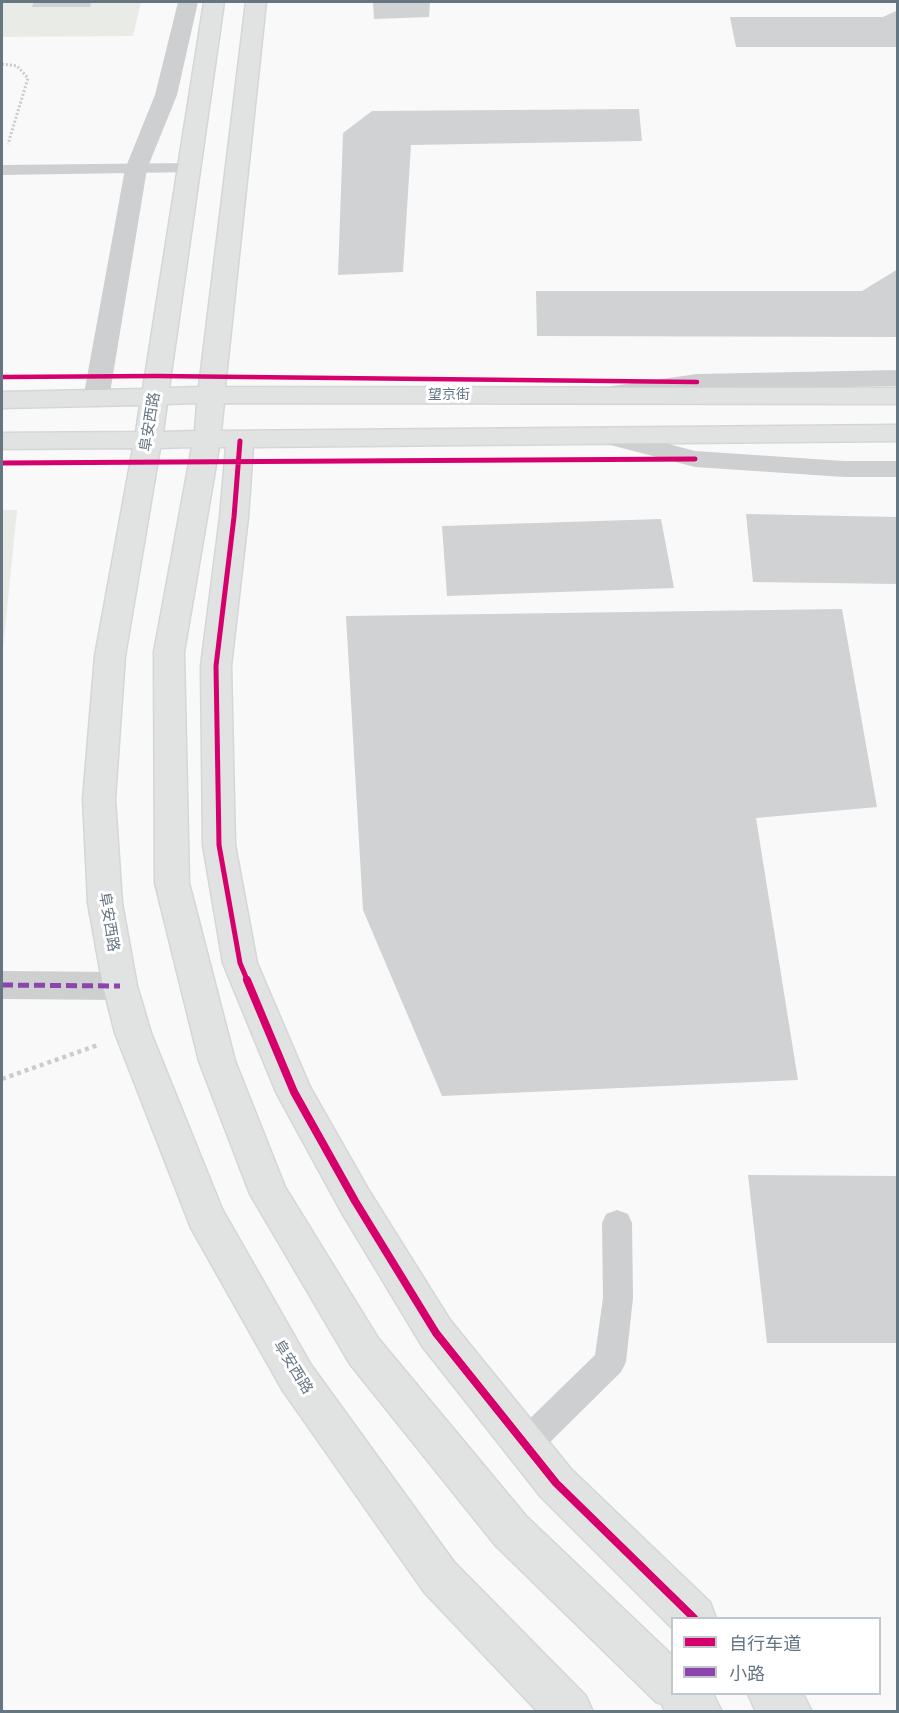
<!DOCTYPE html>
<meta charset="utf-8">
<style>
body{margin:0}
#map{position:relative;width:899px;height:1713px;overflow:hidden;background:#f9f9f9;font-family:"Public Sans","Noto Sans SC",sans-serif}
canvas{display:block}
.frame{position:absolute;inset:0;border:3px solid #657683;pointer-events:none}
.legend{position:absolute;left:671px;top:1617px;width:210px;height:78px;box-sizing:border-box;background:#fff;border:2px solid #c1c8cd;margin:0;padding:8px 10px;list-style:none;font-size:18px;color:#657683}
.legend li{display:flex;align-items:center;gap:12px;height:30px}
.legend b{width:30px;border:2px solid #c1c8cd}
</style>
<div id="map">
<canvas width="899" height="1713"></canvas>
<div class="frame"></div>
<ul class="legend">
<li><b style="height:8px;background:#d6006c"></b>自行车道</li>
<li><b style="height:8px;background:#8e44ad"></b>小路</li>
</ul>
</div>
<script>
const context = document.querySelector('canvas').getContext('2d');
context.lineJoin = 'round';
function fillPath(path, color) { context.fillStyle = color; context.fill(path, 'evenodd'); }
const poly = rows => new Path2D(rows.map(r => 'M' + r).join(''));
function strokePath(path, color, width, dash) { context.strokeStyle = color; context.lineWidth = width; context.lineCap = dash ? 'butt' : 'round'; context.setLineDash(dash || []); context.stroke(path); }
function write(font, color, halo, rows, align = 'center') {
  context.font = font + ' "Public Sans","Noto Sans SC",sans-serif'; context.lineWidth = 6; context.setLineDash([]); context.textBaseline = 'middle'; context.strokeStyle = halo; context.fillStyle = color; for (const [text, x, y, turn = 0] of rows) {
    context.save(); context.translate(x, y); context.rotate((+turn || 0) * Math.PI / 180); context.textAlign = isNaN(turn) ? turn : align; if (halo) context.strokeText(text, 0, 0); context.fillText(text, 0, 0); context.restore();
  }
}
fillPath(poly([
 [2,2,141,2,133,36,2,37],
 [2,510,17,510,2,659]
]), '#e8ebe6');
fillPath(poly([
 [34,2,91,2,90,7,32,7],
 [373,2,430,2,429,17,374,19],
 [898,10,898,47,736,47,730,17,883,17],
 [639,109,642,141,411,145,403,272,338,275,343,133,372,111],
 [898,269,898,337,537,336,536,291,862,291],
 [746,514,898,517,898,584,753,582],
 [661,519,674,588,447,596,442,526],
 [842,609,877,807,756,818,798,1080,442,1096,363,910,346,616],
 [748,1175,898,1176,898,1343,767,1343]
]), '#d0d2d3');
const secondary = poly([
 [204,2,224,2,169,388,199,387,246,2,266,2,225,387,898,388,898,404,224,403,221,431,898,425,898,441,253,447,248,517,231,666,235,845,257,963,310,1087,368,1189,450,1320,571,1469,710,1602,716,1618,672,1618,672,1628,541,1497,422,1346,342,1213,276,1092,223,963,203,845,201,666,220,517,226,447,219,447,184,652,189,883,235,1061,285,1187,378,1338,526,1516,672,1655,672,1694,713,1694,722,1712,665,1712,662,1704,656,1702,496,1546,350,1364,250,1194,199,1061,155,883,154,652,192,447,160,448,125,656,115,799,122,903,137,986,151,1033,222,1209,311,1365,454,1562,586,1696,593,1712,538,1712,424,1592,283,1391,191,1228,115,1033,103,986,88,903,83,799,95,656,133,448,2,449,2,433,136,432,140,405,2,408,2,392,143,389,204,2],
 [197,403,195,431,163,432,167,404,197,403],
 [748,1694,803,1694,812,1712,756,1712,748,1694]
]);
strokePath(secondary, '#d5d6d7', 3);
strokePath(poly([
 [2,64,17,66,28,78,8,144]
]), '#cbcccd', 3, [2, 2]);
strokePath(poly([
 [2,1079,98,1045]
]), '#cbcccd', 4.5, [4, 4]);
fillPath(poly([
 [189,163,195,164,198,168,195,172,2,175,2,165,189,163],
 [617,1210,628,1214,632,1223,633,1298,626,1362,621,1372,536,1456,525,1460,514,1456,509,1445,514,1434,595,1355,603,1298,602,1223,606,1214,617,1210]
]), '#cecfd0');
fillPath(poly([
 [178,2,198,2,177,95,147,169,109,399,105,405,96,407,87,405,83,399,125,169,155,95,178,2],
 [898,370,898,386,697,390,612,402,603,400,599,394,603,388,612,386,697,374,898,370],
 [604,427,695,451,844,461,898,461,898,477,844,477,695,467,595,441,591,435,595,429,604,427],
 [2,971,120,972,132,976,137,986,132,996,120,1000,2,999,2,971]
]), '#cecfd0');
fillPath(secondary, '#e1e2e2');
strokePath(poly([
 [2,985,120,986]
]), '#8e44ad', 5, [11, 5]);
strokePath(poly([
 [2,377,157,376,697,382]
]), '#d6006c', 4.5);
strokePath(poly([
 [240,441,234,517,216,666,219,845,240,963,248,982],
 [2,463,695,459]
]), '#d6006c', 5);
strokePath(poly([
 [247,980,294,1092,355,1201,436,1333,556,1483,694,1618]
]), '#d6006c', 8);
write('14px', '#657683', '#fff', [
 ["望京街",449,395]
]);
write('15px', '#657683', '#fff', [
 ["阜安西路",150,422,-81],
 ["阜安西路",109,922,81],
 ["阜安西路",293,1367,58]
]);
</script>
